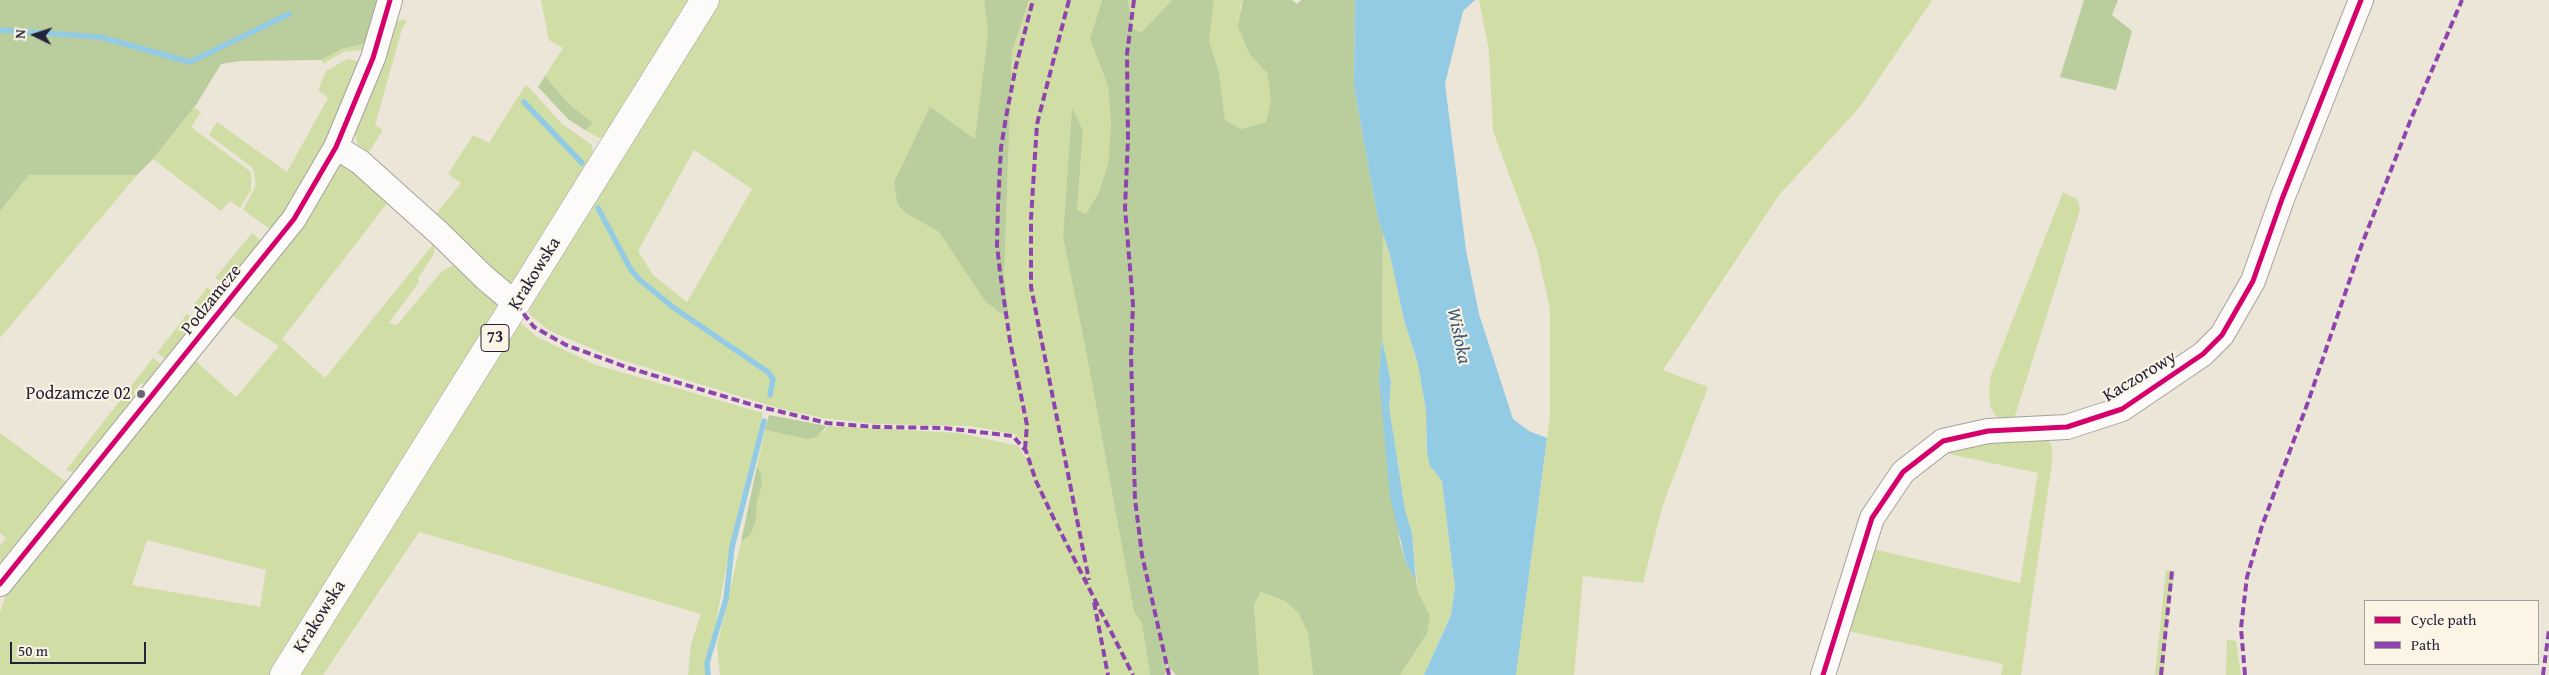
<!DOCTYPE html>
<meta charset="utf-8">
<style>
body{margin:0}
#map{position:relative;width:2549px;height:675px;overflow:hidden;background:#ebe6d7;font-family:"Gentium Book Plus",serif}
canvas{display:block}
.legend{position:absolute;left:2364px;top:600px;width:175px;height:65px;box-sizing:border-box;background:#fcf5e5;border:1px solid #a5a1a1;margin:0;padding:6px 9px;list-style:none;font-size:15px;color:#22223b}
.legend li{display:flex;align-items:center;gap:10px;height:25px}
.legend b{width:25px;border:1px solid #a5a1a1}
.north{position:absolute;left:10px;top:10px;width:50px;height:50px;-webkit-text-stroke:4px #fcf5e5;paint-order:stroke;rotate:274deg;font-size:14px;font-weight:700;line-height:20px;text-align:center;color:#22223b}
.north::after{content:'';display:block;margin:auto;width:18px;height:22px;background:#22223b;clip-path:polygon(50% 0,100% 100%,50% 72%,0 100%)}
.scale{position:absolute;left:10px;top:642px;width:136px;height:22px;box-sizing:border-box;border:2px solid #22223b;border-top:0;padding-left:6px;font-size:15px;line-height:18px;white-space:nowrap;color:#22223b;-webkit-text-stroke:4px #fcf5e5;paint-order:stroke}
</style>
<div id="map">
<canvas width="2549" height="675"></canvas>
<ul class="legend">
<li><b style="height:6px;background:#d6006c"></b>Cycle path</li>
<li><b style="height:6px;background:#8e44ad"></b>Path</li>
</ul>
<div class="north">N</div>
<div class="scale">50 m</div>
</div>
<script>
const context = document.querySelector('canvas').getContext('2d');
context.lineJoin = 'round';
function fillPath(path, color) { context.fillStyle = color; context.fill(path, 'evenodd'); }
const poly = rows => new Path2D(rows.map(r => 'M' + r).join(''));
function strokePath(path, color, width, dash) { context.strokeStyle = color; context.lineWidth = width; context.lineCap = dash ? 'butt' : 'round'; context.setLineDash(dash || []); context.stroke(path); }
function write(font, color, halo, rows, align = 'center') {
  context.font = font + ' "Gentium Book Plus",serif'; context.lineWidth = 4; context.setLineDash([]); context.textBaseline = 'middle'; context.strokeStyle = halo; context.fillStyle = color; for (const [text, x, y, turn = 0] of rows) {
    context.save(); context.translate(x, y); context.rotate((+turn || 0) * Math.PI / 180); context.textAlign = isNaN(turn) ? turn : align; if (halo) context.strokeText(text, 0, 0); context.fillText(text, 0, 0); context.restore();
  }
}
fillPath(poly([
 [541,0,692,0,605,137,599,138,585,130,593,123,569,104,545,76,563,48,549,40],
 [719,0,984,0,988,32,975,140,930,108,894,182,897,204,907,214,939,232,953,253,1009,319,1004,276,1012,52,1029,0,1102,0,1090,39,1108,86,1111,125,1108,164,1099,192,1086,214,1077,211,1083,131,1072,108,1063,237,1085,346,1134,612,1142,624,1150,675,720,675,717,646,741,542,751,534,756,520,757,502,762,485,761,473,757,466,765,430,807,439,826,430,827,426,960,433,1018,446,1029,463,1025,444,1015,434,969,426,875,424,823,418,781,409,612,357,550,331,529,314,530,302],
 [694,150,752,189,687,302,653,275,638,251],
 [1128,0,1172,0,1143,32,1133,29],
 [1214,0,1243,0,1240,7,1250,55,1267,73,1271,99,1266,122,1241,129,1225,120,1219,72,1209,41],
 [1479,0,1932,0,1859,108,1779,195,1663,370,1708,387,1663,504,1643,583,1583,576,1574,675,1516,675,1550,417,1550,309,1537,250,1493,131,1489,51],
 [403,19,407,21,402,29,375,125,383,130,367,155,362,155,365,149,357,144,356,136,351,135,391,34,397,22],
 [368,43,368,49,343,52,323,64,321,60,341,49],
 [347,59,364,62,334,137,276,233,243,210,256,185,253,168,209,135,217,122,287,172,328,98,318,90,326,71],
 [525,86,528,86,561,123,591,144,594,155,510,287,432,219,461,183,448,174,473,135,489,143],
 [194,108,201,112,191,127,251,172,251,190,240,208,230,201,221,211,153,159],
 [343,162,389,201,282,339,325,378,435,242,434,254,418,278,419,282,389,323,397,325,442,271,458,263,501,304,272,675,0,675,0,613,6,594,192,358,236,397,279,346,228,313,339,165],
 [147,540,266,570,260,607,132,585],
 [29,175,137,175,0,338,0,211],
 [2063,192,2078,200,2080,210,2013,422,2005,422,1996,416,1991,408,1989,392,1991,375],
 [1383,232,1390,255,1404,320,1418,364,1426,410,1427,453,1430,466,1442,481,1453,572,1455,585,1451,614,1424,675,1400,675,1427,634,1430,616,1418,592,1412,533,1405,510,1389,406,1391,382,1382,338],
 [252,233,266,245,233,284,228,282,226,284,215,278],
 [207,287,220,300,208,312,193,306],
 [187,314,190,317,186,326,194,333,170,361,157,353],
 [522,324,537,337,596,365,763,413,732,537,712,643,709,675,688,675,691,644,701,614,419,532,323,675,298,675,517,325],
 [153,358,165,367,149,389,141,383,134,391,141,398,77,474,66,470],
 [0,433,69,484,0,573,0,546,6,538,0,533],
 [2048,439,2052,446,2052,463,2021,675,2001,675,2003,664,1843,630,1873,549,2020,583,2038,473,1944,453,1966,444],
 [2166,570,2175,571,2169,601,2164,675,2155,675],
 [1261,592,1285,601,1299,614,1308,633,1313,675,1259,675,1254,605],
 [2227,640,2236,641,2241,675,2226,675]
]), '#d0dea6');
fillPath(poly([
 [0,0,381,0,368,43,341,49,321,60,240,61,221,64,196,105,153,159,137,175,29,175,0,211],
 [984,0,1029,0,1012,52,1004,276,1009,319,986,302,939,232,907,214,897,204,894,182,930,107,975,139,988,32],
 [1102,0,1128,0,1133,29,1142,32,1172,0,1214,0,1209,41,1219,72,1225,120,1241,129,1266,122,1271,99,1267,73,1250,55,1238,27,1243,0,1292,0,1297,4,1301,0,1355,0,1354,87,1378,218,1383,232,1382,338,1379,378,1400,543,1406,563,1416,581,1418,592,1430,616,1427,634,1400,675,1313,675,1308,633,1299,614,1285,601,1261,592,1254,605,1259,675,1176,675,1167,665,1165,675,1150,675,1142,624,1134,612,1085,346,1063,237,1072,107,1083,131,1077,210,1086,214,1099,192,1108,164,1111,125,1108,86,1090,39],
 [2084,0,2118,0,2112,15,2132,31,2116,90,2060,77],
 [545,76,569,104,593,123,585,130,568,119,538,87],
 [769,415,827,426,816,437,807,439,765,430],
 [757,466,761,473,762,485,757,502,756,520,751,534,741,542]
]), '#bacd9c');
fillPath(poly([
 [1355,0,1475,0,1463,11,1445,84,1466,250,1479,314,1513,419,1529,431,1547,438,1516,675,1424,675,1451,615,1455,585,1453,572,1442,481,1430,466,1427,453,1426,410,1418,364,1404,320,1390,255,1378,218,1354,87],
 [1382,338,1391,382,1389,406,1405,510,1412,533,1416,581,1406,563,1390,496,1379,378]
]), '#93cbe4');
strokePath(poly([
 [0,30,100,37,190,62,289,14],
 [524,102,582,163],
 [598,208,631,270,640,280,674,308,768,372,773,379,770,395],
 [708,675,707,663,726,599,732,547,764,421]
]), '#93cbe4', 5.5);
const minor = poly([
 [336,147,360,162,439,233,485,278,516,304],
 [0,584,294,219,336,147,373,58,390,0],
 [1823,675,1872,518,1903,472,1943,441,1988,431,2067,427,2122,409,2203,354,2222,335,2253,281,2282,199,2361,0]
]);
const major = poly([
 [284,675,705,0]
]);
strokePath(minor, '#a5a29d', 26);
strokePath(major, '#a5a29d', 29);
strokePath(minor, '#fcfbf9', 24);
strokePath(major, '#fcfbf9', 28);
strokePath(poly([
 [1069,0,1037,124,1031,218,1031,287,1089,580],
 [1134,0,1127,54,1128,139,1125,208,1133,304,1131,355,1135,499,1142,555,1169,675],
 [516,304,534,327,566,345,629,368,753,405,827,423,876,427,944,428,1013,436,1026,451,1036,481,1053,517,1133,675],
 [1025,449,1027,425,1010,341,1000,272,997,245,998,205,1001,148,1006,117,1016,66,1033,0],
 [1094,602,1108,675],
 [2161,675,2172,571],
 [2245,675,2241,628,2247,577,2262,526,2308,402,2362,244,2411,119,2462,0],
 [2543,675,2549,630]
]), '#8e44ad', 4, [8, 4]);
strokePath(poly([
 [0,584,294,219,336,147,373,58,390,0],
 [1823,675,1872,518,1903,472,1943,441,1988,431,2067,427,2122,409,2203,354,2222,335,2253,281,2282,199,2361,0]
]), '#d6006c', 5);
for (const [x, y, r, color] of [
 [141,394,5,"#686772"]
]) { const dot = new Path2D(); dot.arc(x, y, r, 0, 2 * Math.PI); context.fillStyle = color; context.fill(dot); strokePath(dot, '#fcf5e5', 2); }
for (const [x, y, w] of [
 [495,338,28]
]) { const box = new Path2D(); box.roundRect(x - w / 2, y - 13.5, w, 27, 4); context.fillStyle = '#fcf5e5'; context.fill(box); strokePath(box, '#22223b', 1); }
write('bold 16px', '#22223b', null, [
 ["73",495,338]
]);
write('18px', '#22223b', '#fcf5e5', [
 ["Krakowska",535,274,-58],
 ["Podzamcze",212,300,-51],
 ["Kaczorowy",2140,377,-31],
 ["Krakowska",320,617,-58]
]);
write('18px', '#22223b', '#fcf5e5', [
 ["Podzamcze 02",131,394]
], 'right');
write('italic 19px', '#3c5978', '#fcf5e5', [
 ["Wisłoka",1458,336,78]
]);
</script>
